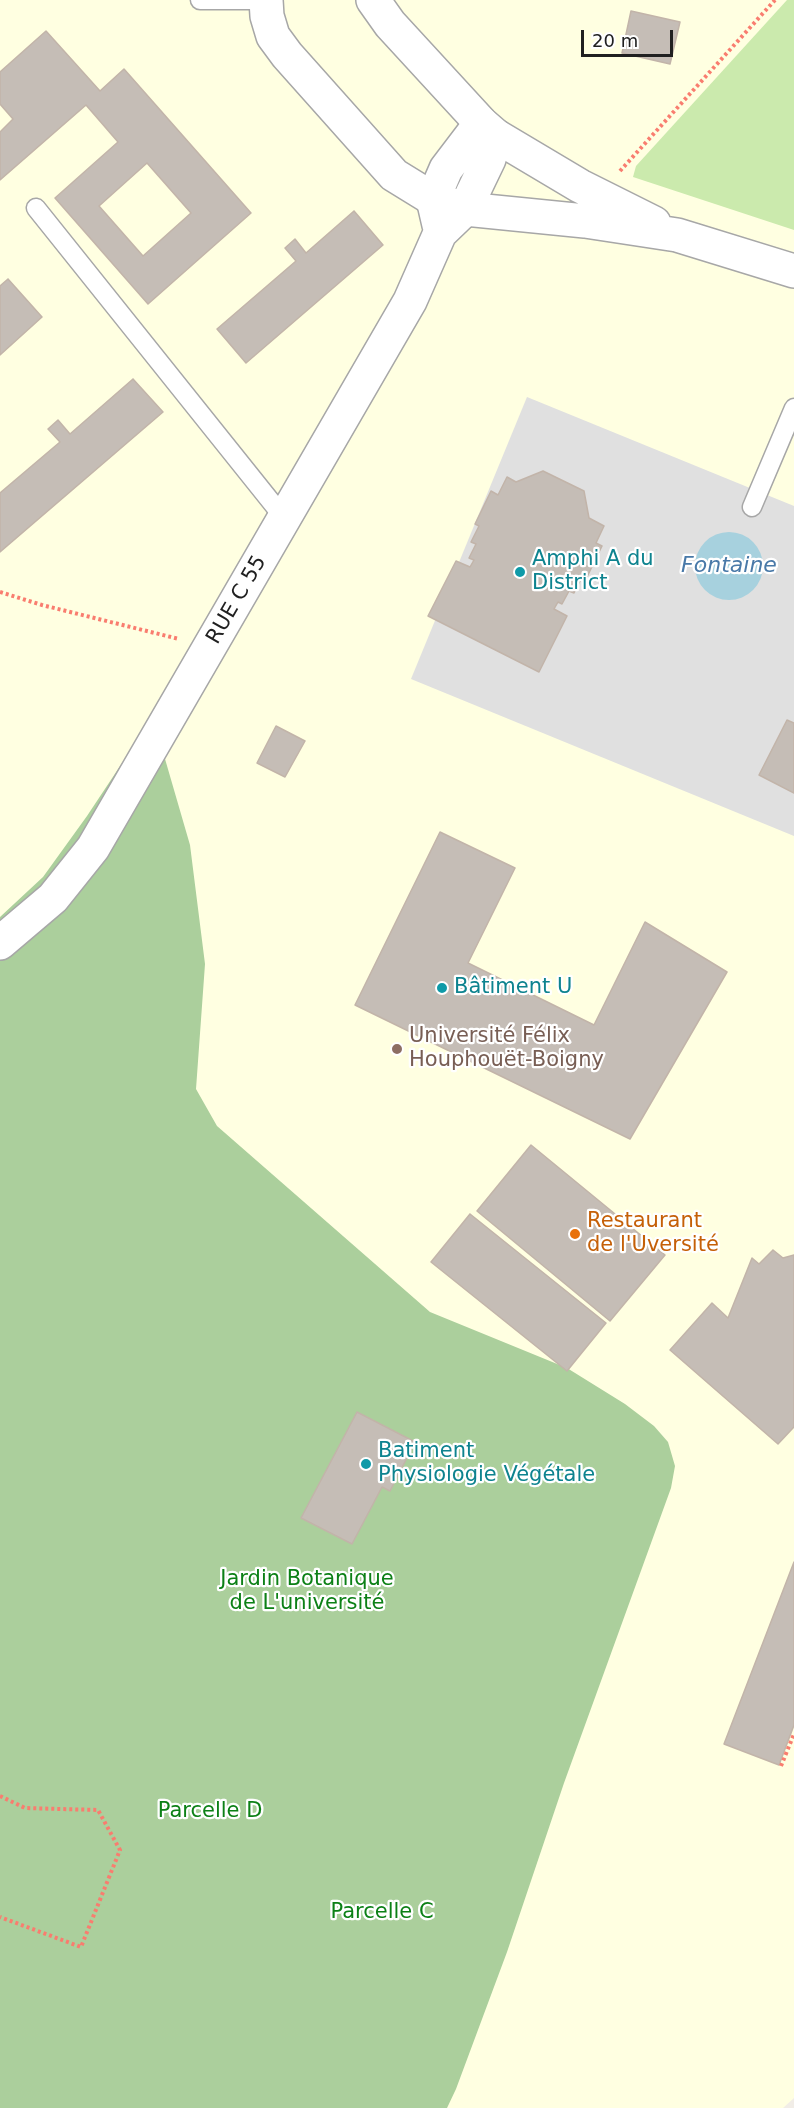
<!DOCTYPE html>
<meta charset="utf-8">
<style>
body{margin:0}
#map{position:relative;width:794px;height:2108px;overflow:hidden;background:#f1ede7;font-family:"DejaVu Sans",sans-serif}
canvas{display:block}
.scale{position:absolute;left:581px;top:30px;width:92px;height:27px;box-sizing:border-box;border:3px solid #202020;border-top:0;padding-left:8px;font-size:18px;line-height:21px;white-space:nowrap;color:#202020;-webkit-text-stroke:4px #fff;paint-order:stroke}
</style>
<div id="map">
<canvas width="794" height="2108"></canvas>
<div class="scale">20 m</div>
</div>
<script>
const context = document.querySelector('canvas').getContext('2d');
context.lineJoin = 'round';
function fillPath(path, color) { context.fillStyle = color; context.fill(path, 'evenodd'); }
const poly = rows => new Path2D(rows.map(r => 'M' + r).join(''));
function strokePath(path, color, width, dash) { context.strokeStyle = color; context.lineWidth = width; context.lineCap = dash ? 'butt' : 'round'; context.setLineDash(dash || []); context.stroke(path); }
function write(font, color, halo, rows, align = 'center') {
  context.font = font + ' "DejaVu Sans",sans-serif'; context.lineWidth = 4.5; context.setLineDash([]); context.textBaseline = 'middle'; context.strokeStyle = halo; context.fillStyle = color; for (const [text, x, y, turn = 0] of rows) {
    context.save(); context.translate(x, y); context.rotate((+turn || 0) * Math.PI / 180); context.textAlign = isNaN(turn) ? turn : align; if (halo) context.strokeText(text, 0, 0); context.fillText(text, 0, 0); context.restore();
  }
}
fillPath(poly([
 [0,0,794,0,794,2098,783,2108,0,2108]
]), '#ffffe1');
fillPath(poly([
 [787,0,794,0,794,230,633,177,636,166]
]), '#cbeaad');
fillPath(poly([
 [140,736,163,752,190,845,205,964,196,1089,217,1126,430,1312,567,1368,625,1404,654,1426,668,1442,675,1466,671,1488,564,1783,507,1952,456,2089,447,2108,0,2108,0,917,43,877,87,816]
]), '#abcf9c');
fillPath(poly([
 [527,397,794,506,794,836,411,679]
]), '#e0e0e0');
fillPath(poly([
 '695 566a34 34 0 1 1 68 0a34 34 0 1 1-68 0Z'
]), '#a7d1de');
const building = poly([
 [631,11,680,22,670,64,622,53,631,11],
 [46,31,100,91,124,69,251,213,148,304,55,198,118,142,86,105,0,180,0,132,13,119,0,104,0,72,46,31],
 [147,163,191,213,143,256,99,206,147,163],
 [354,211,383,245,246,363,217,329,296,261,285,248,295,239,306,253,354,211],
 [8,279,42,317,0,355,0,286,8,279],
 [133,379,163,412,0,552,0,493,60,442,48,429,58,420,70,434,133,379],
 [543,471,584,491,589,518,604,526,596,543,602,546,586,579,582,577,574,593,569,591,562,604,558,602,554,609,567,616,539,672,428,616,456,561,470,567,474,560,469,558,476,544,471,542,479,526,475,524,491,491,498,495,507,477,516,482,543,471],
 [787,720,794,723,794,793,759,775,787,720],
 [276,726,305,741,285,777,257,763,276,726],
 [440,832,515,868,468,963,594,1025,645,922,727,972,630,1139,355,1005,440,832],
 [531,1145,665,1255,610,1321,477,1211,531,1145],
 [470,1214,606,1323,567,1371,431,1262,470,1214],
 [773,1250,783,1258,794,1255,794,1427,778,1444,670,1350,712,1303,728,1318,752,1258,759,1264,773,1250],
 [357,1412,415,1442,390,1491,382,1487,352,1544,301,1518,357,1412],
 [794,1562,794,1725,779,1765,724,1744,794,1562]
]);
fillPath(building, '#c5bdb6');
strokePath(building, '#c2b4a9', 1.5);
const service = poly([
 [200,0,272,0],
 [36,208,285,519],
 [752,507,794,408]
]);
const minor = poly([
 [439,225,433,199,446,169,481,123],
 [0,943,53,898,93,848,410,301,440,233,465,209,489,159,496,136]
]);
const tertiary = poly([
 [266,0,267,16,273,36,287,55,394,175,433,199,465,209,585,221,677,235,794,271],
 [373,0,390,24,481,123,496,136,580,186,654,223]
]);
strokePath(service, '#a7a7a7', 21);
strokePath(minor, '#a7a7a7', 36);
strokePath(tertiary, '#a7a7a7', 36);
strokePath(poly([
 [620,171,775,0],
 [0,592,42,605,179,639],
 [781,1766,794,1734],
 [0,1796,25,1808,98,1810,120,1850,81,1947,0,1917]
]), '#f97d6f', 4, [3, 3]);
strokePath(service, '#fff', 18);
strokePath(minor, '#fff', 33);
strokePath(tertiary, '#fff', 33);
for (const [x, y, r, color] of [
 [520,572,6,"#0f9aa8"],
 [442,988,6,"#0f9aa8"],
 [397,1049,6,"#8d6e63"],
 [575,1234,6,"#e8710a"],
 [366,1464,6,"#0f9aa8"]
]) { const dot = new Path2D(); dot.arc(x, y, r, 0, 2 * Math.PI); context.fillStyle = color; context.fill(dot); strokePath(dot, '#fff', 2); }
write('21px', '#0d838f', '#fff', [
 ["Amphi A du",532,560],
 ["District",532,584],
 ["Bâtiment U",454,988],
 ["Batiment",378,1452],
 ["Physiologie Végétale",378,1476]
], 'left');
write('21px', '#202020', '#fff', [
 ["RUE C 55",237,600,-60]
]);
write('21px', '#785e54', '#fff', [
 ["Université Félix",409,1037],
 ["Houphouët-Boigny",409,1061]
], 'left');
write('21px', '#c56008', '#fff', [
 ["Restaurant",587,1222],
 ["de l'Uversité",587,1246]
], 'left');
write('21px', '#0c8016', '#fff', [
 ["Jardin Botanique",307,1580],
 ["de L'université",307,1604],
 ["Parcelle D",210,1812],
 ["Parcelle C",382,1913]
]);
write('italic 22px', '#4979a8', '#fff', [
 ["Fontaine",729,566]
]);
</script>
